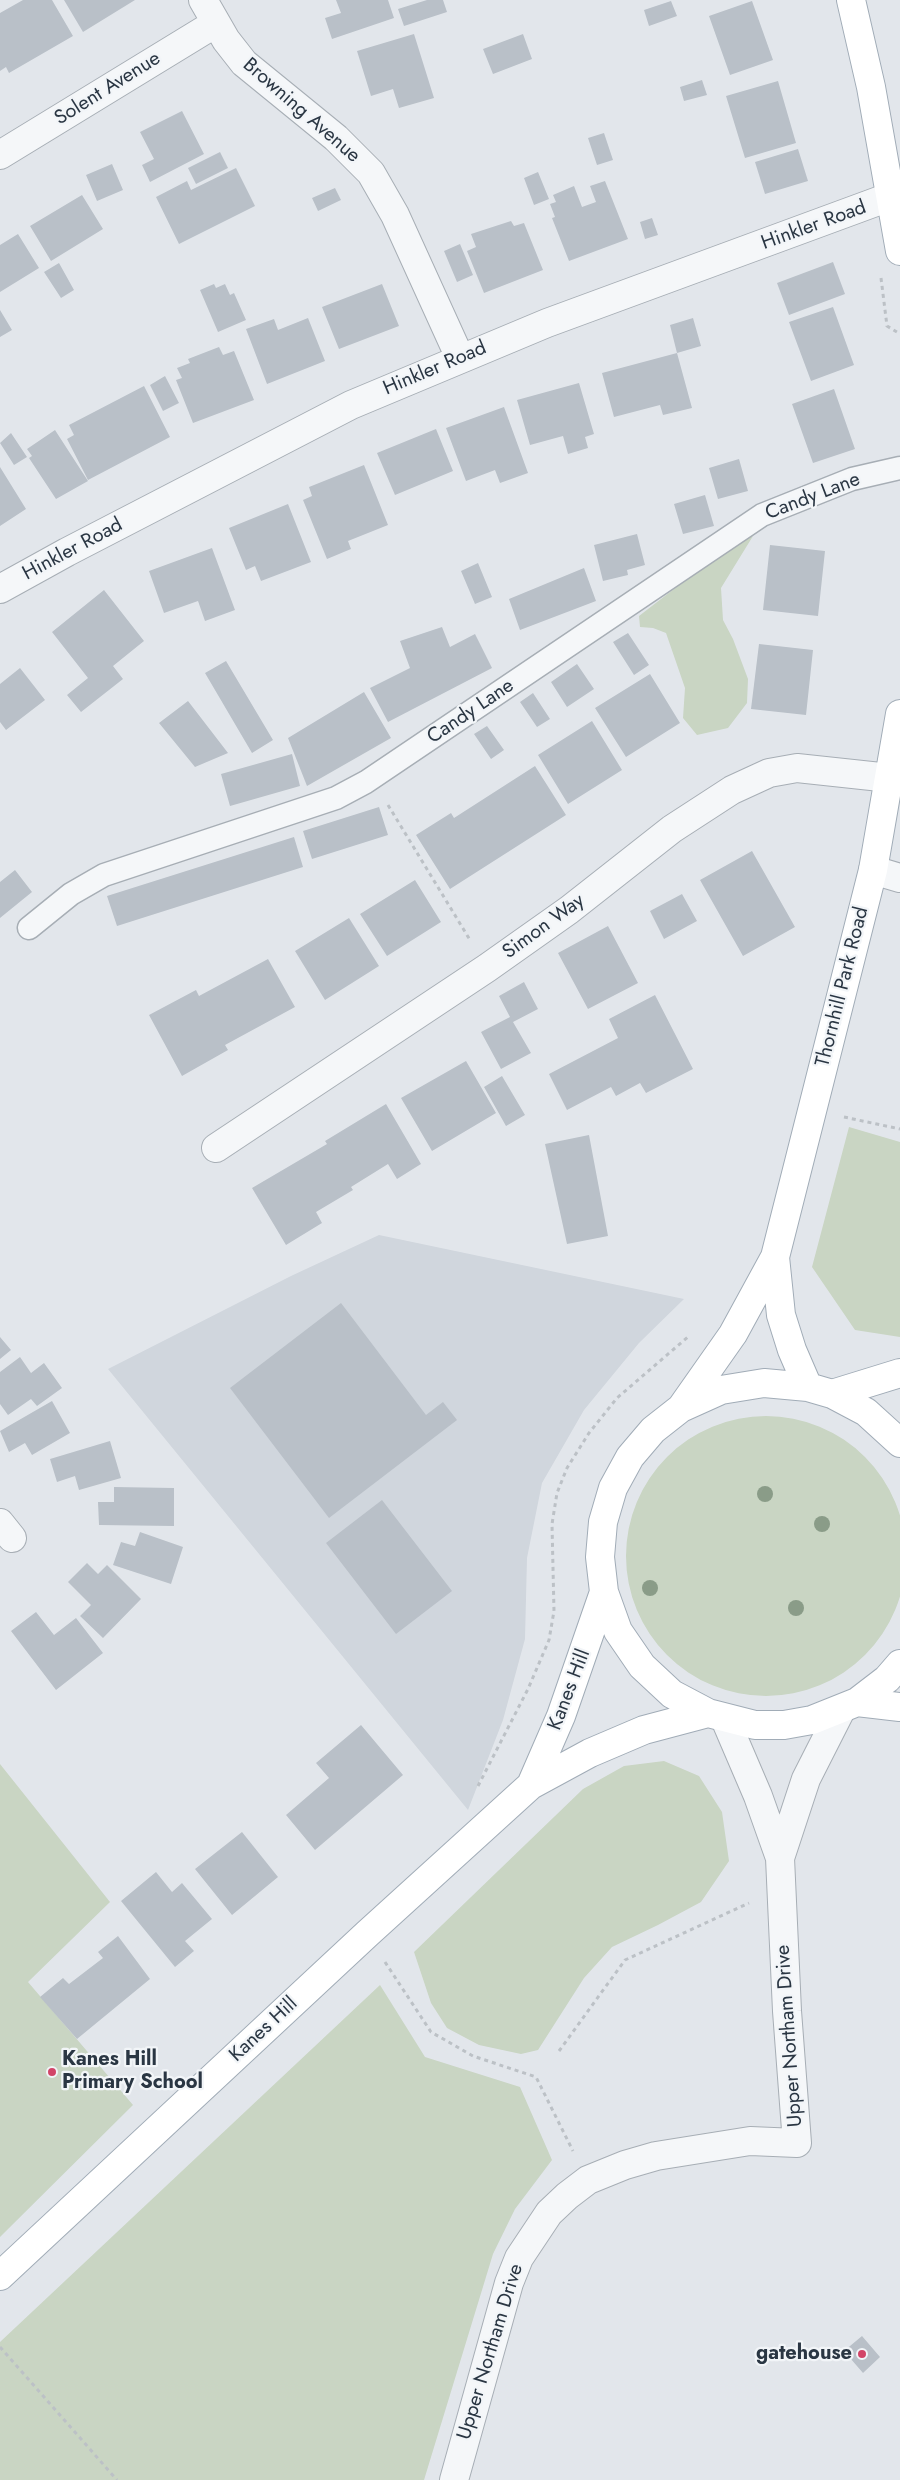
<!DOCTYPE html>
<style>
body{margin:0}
canvas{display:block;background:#e2e6eb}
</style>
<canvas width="900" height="2480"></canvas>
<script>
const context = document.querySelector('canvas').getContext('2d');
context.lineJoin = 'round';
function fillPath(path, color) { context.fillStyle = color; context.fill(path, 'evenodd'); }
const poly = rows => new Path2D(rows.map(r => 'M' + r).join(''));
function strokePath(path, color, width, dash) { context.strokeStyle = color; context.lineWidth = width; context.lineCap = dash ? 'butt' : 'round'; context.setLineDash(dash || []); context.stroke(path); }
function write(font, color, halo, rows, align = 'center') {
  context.font = font + ' Jost,sans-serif'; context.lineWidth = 4.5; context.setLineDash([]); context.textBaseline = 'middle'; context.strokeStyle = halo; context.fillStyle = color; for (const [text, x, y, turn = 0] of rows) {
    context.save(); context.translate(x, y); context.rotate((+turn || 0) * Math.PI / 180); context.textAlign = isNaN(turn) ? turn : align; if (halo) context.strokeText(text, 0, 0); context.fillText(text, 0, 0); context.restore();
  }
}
fillPath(poly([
 [379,1235,684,1299,639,1343,584,1410,542,1483,527,1558,525,1639,503,1720,468,1810,108,1369,291,1276]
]), '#d0d6dd');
fillPath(poly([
 [753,536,721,588,723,620,733,639,748,679,747,703,728,728,697,735,683,718,685,688,666,633,653,628,640,627,639,616,727,548],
 [849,1127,900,1142,900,1337,855,1330,812,1267],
 '626 1556a140 140 0 1 1 280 0a140 140 0 1 1-280 0Z',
 [664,1761,699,1776,722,1812,729,1861,701,1902,658,1925,612,1947,584,1978,538,2050,521,2054,479,2045,447,2028,431,2003,414,1952,583,1789,624,1766],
 [0,1764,110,1902,28,1982,133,2105,0,2237],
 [380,1985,425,2057,520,2087,552,2160,515,2209,493,2254,424,2480,0,2480,0,2342]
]), '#c9d5c3');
fillPath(poly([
 [23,0,52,0,73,36,9,73,6,67,0,71,0,13],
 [64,0,135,0,83,32],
 [336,0,388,0,394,18,332,39,325,18,341,13],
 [427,0,443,0,447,12,404,26,398,9],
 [671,1,677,16,649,26,644,10],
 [752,1,773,60,730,75,709,16],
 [414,34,434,98,399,108,393,89,371,96,357,51],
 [523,34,532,59,493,74,483,49],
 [702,80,707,95,684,101,680,87],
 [778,81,796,143,745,158,726,96],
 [182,111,204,154,150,182,142,165,154,159,140,132],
 [604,133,613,160,597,165,588,138],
 [798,149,808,181,765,194,755,162],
 [220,152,228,168,196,184,188,168],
 [112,164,123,190,97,201,86,175],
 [236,168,255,206,179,244,156,197,187,181,191,190],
 [538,172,549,199,534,205,524,178],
 [605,181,628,239,569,261,552,218,555,217,550,204,556,202,553,195,574,186,582,207,596,202,590,186],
 [335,188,341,200,318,211,312,198],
 [82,195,103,229,51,261,30,226],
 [652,218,658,235,645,239,640,222],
 [511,221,514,226,524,223,543,270,484,293,467,251,476,247,471,234],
 [18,234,39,268,0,292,0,245],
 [460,244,473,275,457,282,444,251],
 [833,262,845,294,789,315,777,283],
 [59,263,74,290,61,298,44,272],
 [214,284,216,288,225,284,230,295,234,293,246,320,218,332,200,290],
 [382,284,399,326,339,349,322,307],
 [833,307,854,365,811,381,789,322],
 [0,310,12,330,0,337],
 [308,318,325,361,267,384,246,329,274,319,278,330],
 [693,318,701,346,677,353,692,408,663,415,660,405,614,417,602,373,677,353,670,325],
 [219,347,223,355,234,351,254,400,193,423,176,380,182,378,177,368,190,363,188,359],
 [165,376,179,403,163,411,150,385],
 [579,383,594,434,585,437,588,448,568,454,563,436,530,445,517,400],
 [144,386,170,437,88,480,67,439,74,435,69,425],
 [834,389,855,449,813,463,792,404],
 [504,407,528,473,500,483,495,470,466,481,446,428],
 [436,429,453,471,395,495,377,453],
 [55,430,88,481,56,499,29,458,32,456,27,449],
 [11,433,27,457,14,465,0,443],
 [739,459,748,491,718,499,709,468],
 [364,465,388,525,348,541,351,549,327,559,303,500,312,496,309,487],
 [0,467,26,509,0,526],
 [705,495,714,526,683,534,674,504],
 [288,504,311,562,261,581,255,566,246,570,229,528],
 [637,534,645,565,627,570,628,575,603,581,594,545],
 [770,545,825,551,818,616,763,610],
 [212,548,235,610,205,621,198,601,164,613,149,571],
 [478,563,492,597,475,604,461,571],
 [584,568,596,601,520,630,509,599],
 [104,590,144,641,113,666,123,679,81,712,67,695,88,678,52,632],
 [442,627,450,647,475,634,492,668,388,722,370,688,410,668,400,641],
 [628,633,649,665,634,675,613,642],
 [759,644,813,650,806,715,751,709],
 [226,661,273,740,252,753,205,673],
 [577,664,594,689,567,707,551,682],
 [20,668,45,700,6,730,0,722,0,684],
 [650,674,680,723,626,757,595,708],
 [364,692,391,738,307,786,288,738],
 [533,693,550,719,537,727,520,702],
 [188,701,228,753,195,767,159,723],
 [592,721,622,770,568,804,538,755],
 [487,726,504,750,491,759,474,734],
 [292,754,300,786,230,806,221,774],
 [535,766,566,815,450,889,416,835,451,813,454,818],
 [379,807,388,835,312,859,303,831],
 [294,837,303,867,117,926,107,896],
 [752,851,795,927,743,956,700,880],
 [15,870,32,892,0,918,0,882],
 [415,880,441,922,387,956,360,914],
 [682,894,697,921,664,939,650,911],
 [349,918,379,966,325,1000,295,951],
 [608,926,638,983,588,1009,558,953],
 [268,959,295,1007,225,1045,228,1050,182,1076,149,1015,196,990,199,996],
 [524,982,538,1009,513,1022,531,1053,501,1069,481,1032,510,1017,499,996],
 [655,995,693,1069,646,1093,640,1083,616,1096,611,1087,567,1110,549,1074,618,1038,609,1019],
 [466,1061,496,1113,432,1151,401,1098],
 [502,1076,525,1115,506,1126,484,1087],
 [386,1104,421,1164,397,1179,388,1164,351,1187,353,1190,316,1212,322,1223,286,1245,252,1188,327,1144,325,1141],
 [589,1135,608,1236,567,1244,545,1144],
 [341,1303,426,1415,443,1402,457,1420,329,1518,230,1388],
 [0,1337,11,1350,0,1359],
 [20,1357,31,1373,44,1363,62,1388,37,1406,31,1399,8,1415,0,1404,0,1372],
 [52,1401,70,1433,32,1455,25,1443,9,1452,0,1431],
 [110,1441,121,1478,79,1490,75,1476,57,1482,50,1459],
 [114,1487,174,1488,174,1526,99,1525,98,1502,114,1502],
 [382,1500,452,1591,396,1634,326,1543],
 [140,1532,183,1547,171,1584,113,1565,121,1542,135,1546],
 [87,1563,98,1574,107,1565,141,1599,103,1638,80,1616,91,1605,68,1582],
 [36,1612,54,1635,76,1618,103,1653,56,1690,11,1631],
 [361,1725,403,1775,315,1850,286,1815,329,1778,316,1763],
 [242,1832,278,1877,232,1915,195,1869],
 [156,1872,172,1892,182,1883,212,1919,185,1941,194,1951,175,1967,121,1901],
 [118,1936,150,1979,77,2039,40,1997,63,1978,69,1984,103,1958,98,1952],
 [862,2336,880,2357,863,2373,844,2351]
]), '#b9c0c8');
const lane = poly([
 [29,928,71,894,104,875,336,798,366,782,762,515,852,479,900,468]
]);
const street = poly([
 [203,0,226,40,244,63,336,138,371,173,395,215,460,358],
 [0,155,216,23],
 [0,589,67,552,351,405,547,323,892,196],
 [873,870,900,878],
 [216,1148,487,968,569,910,672,829,732,790,769,773,797,768,890,778],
 [0,1523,12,1538],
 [780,1858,806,1779,841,1710],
 [454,2480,509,2283,519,2258,549,2213,567,2196,588,2180,625,2165,656,2156,750,2141,797,2143,787,2011,780,1858,758,1796,725,1719]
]);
const primary = poly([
 [851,0,871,87,900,251],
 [775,1257,781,1315,792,1350,808,1387],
 [832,1394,900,1373],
 [681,1408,733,1334,775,1257,873,870,900,714],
 [900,1443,866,1412,832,1394,808,1387,764,1383,721,1390,681,1408,653,1430,630,1457,613,1488,603,1522,600,1557,604,1592,618,1631,642,1666,672,1694,708,1713,755,1725,784,1725,812,1720,857,1702,887,1679,900,1664],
 [857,1702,900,1707],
 [531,1785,561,1716,604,1592],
 [0,2276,367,1934,531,1785,590,1753,644,1730,708,1713]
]);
strokePath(lane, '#a7aeb5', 25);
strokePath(street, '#a7aeb5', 30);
strokePath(primary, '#a1acb7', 30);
strokePath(poly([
 [881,278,887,326,900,334],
 [388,805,470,940],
 [844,1117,900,1129],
 [478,1786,528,1689,549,1640,554,1611,552,1524,557,1493,567,1468,589,1433,617,1398,689,1336],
 [385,1962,431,2032,473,2056,536,2077,573,2151],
 [559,2051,625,1960,749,1903],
 [0,2347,117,2480]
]), '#bcc1c6', 3, [4, 4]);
strokePath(lane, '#f5f7f9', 22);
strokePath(street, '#f5f7f9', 28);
strokePath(primary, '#fff', 28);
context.fillStyle = '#8a9c88';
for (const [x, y] of [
 [765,1494],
 [822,1524],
 [650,1588],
 [796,1608]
]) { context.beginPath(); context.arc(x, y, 8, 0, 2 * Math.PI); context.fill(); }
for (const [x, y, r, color] of [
 [52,2072,5,"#d24568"],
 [862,2354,5,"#d24568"]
]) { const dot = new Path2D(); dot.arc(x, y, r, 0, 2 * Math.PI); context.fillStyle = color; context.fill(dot); strokePath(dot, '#f2f5f8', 2); }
write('20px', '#2a3643', '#f2f5f8', [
 ["Solent Avenue",108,89,-32],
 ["Browning Avenue",301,111,41],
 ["Hinkler Road",814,226,-20],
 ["Hinkler Road",435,369,-23],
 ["Candy Lane",813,497,-21],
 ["Hinkler Road",73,550,-28],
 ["Candy Lane",471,712,-34],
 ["Simon Way",544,927,-36],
 ["Thornhill Park Road",843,987,-76],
 ["Kanes Hill",570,1690,-69],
 ["Kanes Hill",264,2030,-43],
 ["Upper Northam Drive",790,2036,-94],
 ["Upper Northam Drive",491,2352,-73]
]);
write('bold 20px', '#2a3643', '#f2f5f8', [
 ["Kanes Hill",62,2060],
 ["Primary School",62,2083],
 ["gatehouse",852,2354,"right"]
], 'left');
</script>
